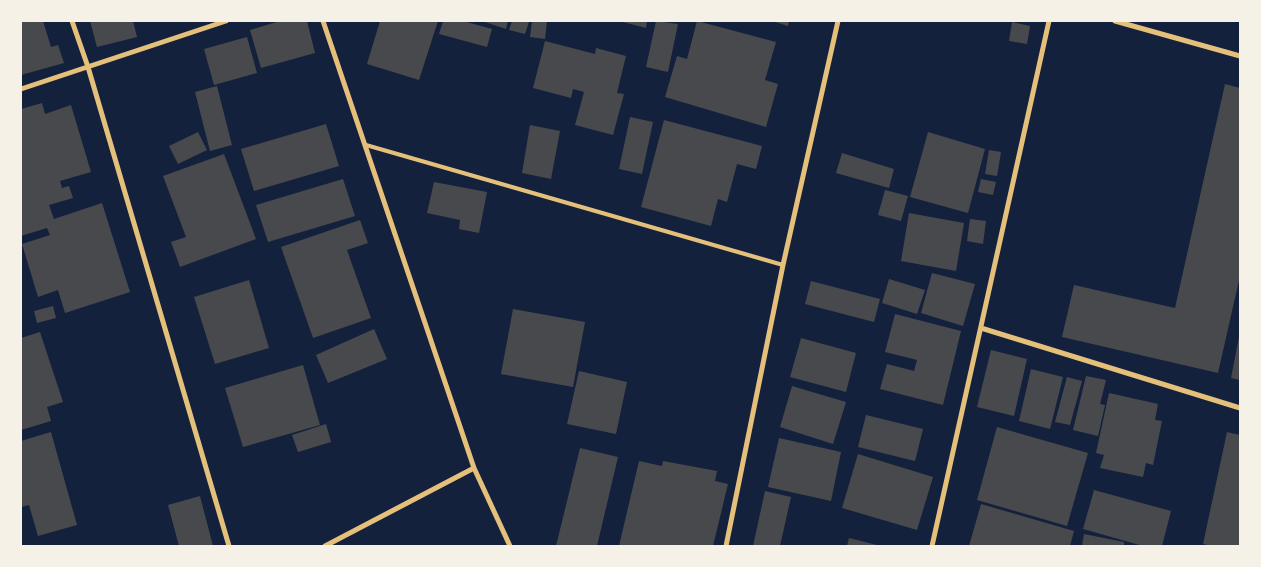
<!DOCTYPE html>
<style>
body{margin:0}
#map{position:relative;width:1261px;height:567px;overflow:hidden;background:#14213d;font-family:"Space Grotesk",sans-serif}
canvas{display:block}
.frame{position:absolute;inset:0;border:22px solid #f6f1e7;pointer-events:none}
</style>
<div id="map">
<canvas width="1261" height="567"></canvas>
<div class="frame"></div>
</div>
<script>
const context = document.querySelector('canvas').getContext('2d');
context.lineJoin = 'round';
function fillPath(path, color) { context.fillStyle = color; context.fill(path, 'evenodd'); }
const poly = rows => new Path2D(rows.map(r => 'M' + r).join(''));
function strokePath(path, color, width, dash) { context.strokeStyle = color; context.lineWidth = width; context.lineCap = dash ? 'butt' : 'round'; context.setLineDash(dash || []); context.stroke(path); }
fillPath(poly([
 [21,21,43,21,51,47,58,45,64,63,21,75],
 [90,21,133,21,137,37,97,47],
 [280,21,307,21,315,53,261,68,250,30],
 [380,21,438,21,419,80,367,64],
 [443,21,463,21,492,29,487,47,439,34],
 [482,21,508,21,506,29],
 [512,21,529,22,525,34,509,30],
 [532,21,547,21,545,39,530,37],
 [619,21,647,21,646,28],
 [656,21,678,24,668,72,646,67],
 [697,21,776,42,765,80,778,84,766,127,665,97,677,56,687,59],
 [772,21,789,21,788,26],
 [1012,22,1030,26,1027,44,1009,41],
 [247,37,257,73,214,85,204,49],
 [545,41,595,54,596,48,626,56,617,93,624,94,613,135,575,125,584,92,573,89,571,98,533,88],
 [1225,84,1240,88,1240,276,1218,373,1062,337,1074,285,1175,308],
 [217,86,232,145,210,151,195,92],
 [42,103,45,114,71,105,91,172,60,181,62,188,69,186,73,198,49,205,54,219,102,203,130,292,65,313,58,290,38,297,22,244,50,235,47,228,21,236,21,109],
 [630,117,653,122,642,174,619,169],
 [664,120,762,146,756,169,737,164,727,202,718,199,711,226,641,207],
 [326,124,339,166,254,191,241,149],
 [530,125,560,131,551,179,522,173],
 [198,132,207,150,178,164,169,146],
 [928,132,985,149,968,213,910,197],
 [989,150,1001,152,997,176,985,174],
 [842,153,894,169,889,188,836,173],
 [224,154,256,239,180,267,171,242,186,237,163,176],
 [343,179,355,216,268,242,256,205],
 [981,179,996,182,993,195,978,192],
 [434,182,487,192,479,233,459,229,460,220,427,213],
 [885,190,908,196,901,221,878,215],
 [909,213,964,223,956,271,901,261],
 [970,219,986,221,983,244,967,241],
 [360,220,368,243,347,250,371,318,313,338,281,247],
 [932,273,975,284,963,326,921,313],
 [889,279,925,290,917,314,882,303],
 [249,280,269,348,215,364,194,297],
 [811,281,880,299,874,322,805,304],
 [53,306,56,318,37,323,34,311],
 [513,309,585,322,573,387,501,374],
 [895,314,961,331,943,405,880,389,887,364,914,371,917,360,885,352],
 [374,329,387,359,328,383,316,355],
 [40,332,63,402,47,407,51,421,21,430,21,338],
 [1239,337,1240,337,1240,380,1231,378],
 [801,338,856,353,846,392,790,377],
 [991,350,1027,359,1014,416,977,407],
 [303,365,320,425,243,447,225,388],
 [1031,369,1063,377,1050,429,1019,421],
 [579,371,627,382,616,434,567,424],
 [1086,376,1106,380,1100,404,1105,405,1098,436,1073,430],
 [1067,377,1082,381,1070,425,1055,422],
 [792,386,846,402,833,444,780,427],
 [1109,393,1158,404,1155,420,1162,421,1153,465,1146,463,1143,477,1100,468,1104,455,1096,453],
 [866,415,923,429,915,461,858,447],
 [326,424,331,442,298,452,292,435],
 [997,427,1088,453,1067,526,977,500],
 [51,432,77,525,38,536,29,505,21,507,21,441],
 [1227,432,1240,435,1240,546,1212,546,1203,544],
 [779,438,841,452,831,501,768,487],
 [580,448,618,457,597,546,556,546],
 [858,454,933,477,917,530,842,508],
 [639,461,662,466,663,461,717,471,715,481,728,484,713,546,619,546],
 [1094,490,1171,511,1162,546,1143,546,1083,529],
 [765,491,791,497,780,546,753,546],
 [200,496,213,546,179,546,168,505],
 [981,504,1074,531,1070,546,969,546],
 [1084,534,1124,542,1124,546,1082,546],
 [849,538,877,545,877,546,847,546]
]), '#48494c');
strokePath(poly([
 [366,145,783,265]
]), '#e5c07b', 4);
strokePath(poly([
 [72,21,88,67,229,546],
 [323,21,474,468,510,546],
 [1115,21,1240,56],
 [21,89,226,21],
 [981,328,1240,408],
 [325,546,474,468],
 [726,546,783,265,838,21],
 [932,546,1049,21]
]), '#e5c07b', 5);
</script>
